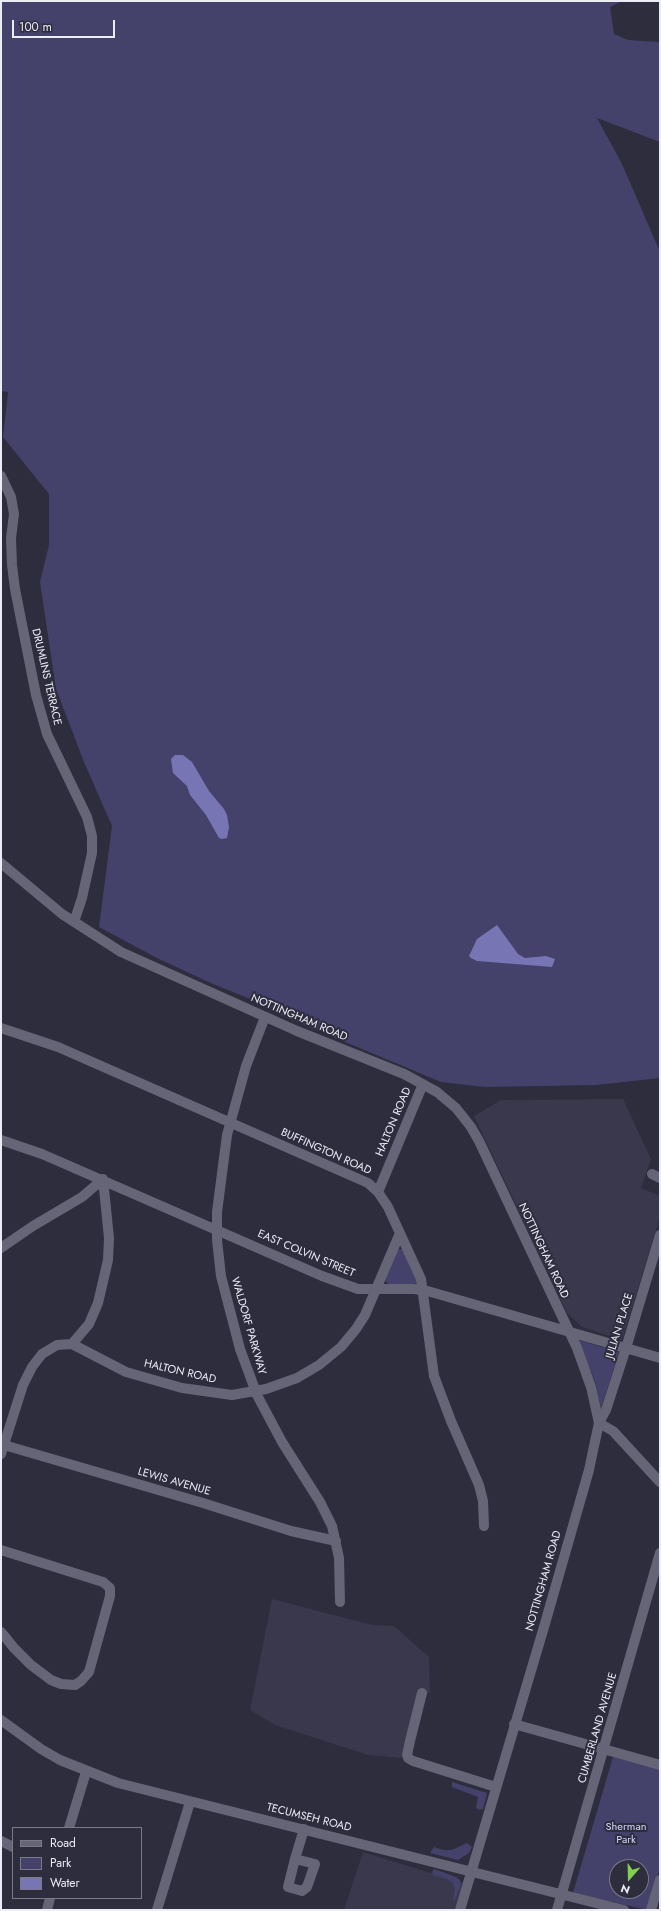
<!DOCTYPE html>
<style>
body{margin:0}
#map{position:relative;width:661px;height:1911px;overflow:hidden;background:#2d2d3e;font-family:Jost,sans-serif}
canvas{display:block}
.frame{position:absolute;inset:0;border:2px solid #ececf7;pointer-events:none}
.legend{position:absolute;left:12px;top:1827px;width:130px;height:72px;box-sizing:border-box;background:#2d2d3e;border:1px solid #797988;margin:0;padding:5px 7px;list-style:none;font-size:12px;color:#ececf7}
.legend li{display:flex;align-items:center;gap:8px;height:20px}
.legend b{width:20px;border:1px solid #797988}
.north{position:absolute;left:609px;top:1859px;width:40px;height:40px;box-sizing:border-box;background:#2d2d3e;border:1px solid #797988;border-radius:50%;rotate:200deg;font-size:11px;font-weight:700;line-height:16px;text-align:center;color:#ececf7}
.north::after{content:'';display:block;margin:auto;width:14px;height:18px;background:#82d04f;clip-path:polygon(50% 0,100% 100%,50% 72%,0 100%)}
.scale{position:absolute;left:12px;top:20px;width:103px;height:18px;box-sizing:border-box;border:2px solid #ececf7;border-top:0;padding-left:5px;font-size:12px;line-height:14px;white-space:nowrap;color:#ececf7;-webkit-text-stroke:3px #2d2d3e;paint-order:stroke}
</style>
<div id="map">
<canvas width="661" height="1911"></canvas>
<div class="frame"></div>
<ul class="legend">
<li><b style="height:5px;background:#656577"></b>Road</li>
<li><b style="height:11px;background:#44426a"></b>Park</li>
<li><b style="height:11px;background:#7775b4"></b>Water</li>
</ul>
<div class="north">N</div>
<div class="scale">100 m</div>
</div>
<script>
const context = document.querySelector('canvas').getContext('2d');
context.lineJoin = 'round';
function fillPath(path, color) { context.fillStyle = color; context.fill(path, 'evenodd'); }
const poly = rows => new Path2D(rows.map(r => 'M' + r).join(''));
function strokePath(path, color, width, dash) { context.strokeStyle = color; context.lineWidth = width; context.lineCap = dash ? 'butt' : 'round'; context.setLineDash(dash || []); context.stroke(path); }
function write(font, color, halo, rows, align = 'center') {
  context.font = font + ' Jost,sans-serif'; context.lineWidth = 4; context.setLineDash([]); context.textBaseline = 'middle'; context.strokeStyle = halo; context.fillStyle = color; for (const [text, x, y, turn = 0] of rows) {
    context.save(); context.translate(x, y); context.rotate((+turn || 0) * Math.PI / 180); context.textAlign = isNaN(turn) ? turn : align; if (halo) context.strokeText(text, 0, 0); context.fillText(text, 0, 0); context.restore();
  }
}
fillPath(poly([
 [623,1099,651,1159,641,1188,660,1196,660,1217,622,1340,582,1327,567,1313,474,1116,501,1100],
 [272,1599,372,1625,394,1626,429,1657,430,1693,427,1694,401,1758,368,1755,275,1725,250,1710],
 [363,1852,463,1883,455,1910,344,1910]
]), '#39384d');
fillPath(poly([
 [1,1,622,1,610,7,614,34,628,40,660,42,660,142,597,118,622,164,660,252,660,1078,596,1085,485,1087,441,1082,281,1015,263,1004,213,984,157,958,99,927,112,826,84,762,56,689,40,582,49,545,49,494,3,437,8,392,1,391],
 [398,1249,403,1249,418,1282,413,1285,389,1285,385,1280],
 [578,1340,619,1352,601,1408,595,1381],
 [613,1757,660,1769,660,1867,648,1910,573,1893],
 [617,1867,641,1867,641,1891,617,1891],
 [452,1782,487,1793,483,1809,479,1810,476,1808,478,1797,452,1787],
 [467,1843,472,1847,469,1853,458,1860,430,1853,434,1847,443,1850,452,1850],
 [434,1869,456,1877,460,1880,461,1884,455,1900,453,1900,455,1890,453,1883,447,1879,433,1875,432,1872]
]), '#44426a');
fillPath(poly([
 [175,755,183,755,192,762,209,791,224,809,227,815,229,827,227,838,222,839,219,838,206,815,190,795,187,786,173,773,171,759],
 [497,925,518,954,525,958,546,956,555,959,552,967,477,961,471,958,469,956,477,939]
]), '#7775b4');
strokePath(poly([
 [1,476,11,497,14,514,11,538,12,565,15,589,36,695,47,734,87,817,92,836,92,853,82,898,74,922],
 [1,863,62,914,121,952,297,1031,404,1074,437,1092,456,1108,471,1127,479,1141,577,1348,591,1387,599,1423,594,1446,589,1470,544,1627,460,1910],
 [265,1017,246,1066,227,1135,217,1212,217,1240,221,1276,240,1349,257,1395,282,1442,320,1502,332,1526,339,1558,340,1602],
 [1,1028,58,1047,368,1183,378,1192,388,1207,421,1279,434,1376,451,1421,479,1485,483,1501,484,1526],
 [1,1140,42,1154,322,1276,358,1289,413,1289,424,1290,660,1358],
 [652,1174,660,1178],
 [378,1192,423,1084],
 [660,1235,626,1348,606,1410,599,1423,613,1431,660,1482],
 [1,1248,33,1226,82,1197,103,1179],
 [72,1344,126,1372,182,1388,232,1395,266,1389,297,1378,319,1365,341,1347,356,1329,365,1315,400,1233],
 [4,1445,203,1503,291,1531,336,1541],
 [1,1454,23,1385,32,1367,42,1354,57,1345,72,1344,89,1324,98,1303,108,1260,109,1238,103,1179],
 [1,1550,103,1582,110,1588,110,1596,89,1672,81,1681,75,1685,61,1684,51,1680,31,1665,14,1648,1,1632],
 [422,1693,410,1741,407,1755,408,1758,413,1761,496,1787],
 [1,1720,41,1749,60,1760,118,1783,624,1910],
 [514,1724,660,1765],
 [69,1828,86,1772],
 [1,1841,13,1847],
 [295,1859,315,1864,307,1887,302,1891,288,1887,295,1859,304,1829],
 [47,1910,50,1898],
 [157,1910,190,1802],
 [557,1910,660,1553],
 [651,1910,660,1880]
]), '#656577', 10);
write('11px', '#ececf7', '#2d2d3e', [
 ["DRUMLINS TERRACE",46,677,77],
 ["NOTTINGHAM ROAD",299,1018,23],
 ["HALTON ROAD",394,1122,-67],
 ["BUFFINGTON ROAD",326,1152,24],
 ["NOTTINGHAM ROAD",543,1251,65],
 ["EAST COLVIN STREET",306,1254,23],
 ["WALDORF PARKWAY",248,1326,74],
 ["JULIAN PLACE",620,1326,-73],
 ["HALTON ROAD",180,1372,13],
 ["LEWIS AVENUE",174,1482,16],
 ["NOTTINGHAM ROAD",544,1581,-74],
 ["CUMBERLAND AVENUE",598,1728,-74],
 ["TECUMSEH ROAD",309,1818,14]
]);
write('11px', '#d6d6fb', '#2d2d3e', [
 ["Sherman",626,1827],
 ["Park",626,1840]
]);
</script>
